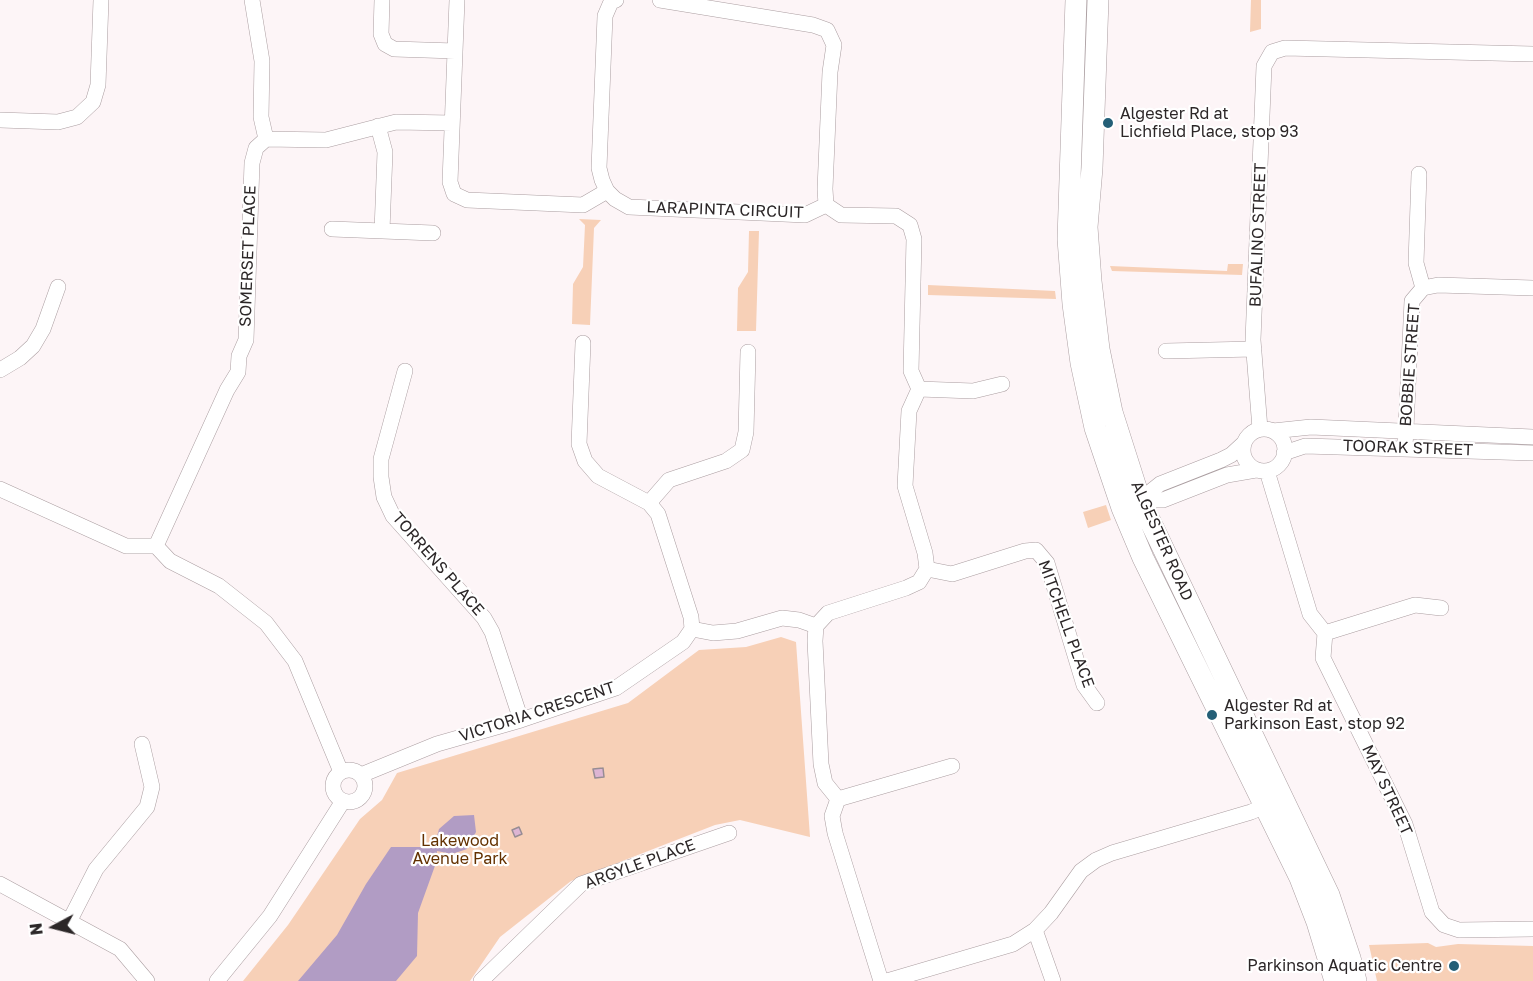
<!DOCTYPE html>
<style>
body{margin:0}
#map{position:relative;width:1533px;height:981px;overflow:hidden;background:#fdf5f7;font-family:"Golos Text",sans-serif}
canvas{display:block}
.north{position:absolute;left:24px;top:897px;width:60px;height:60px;-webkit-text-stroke:4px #fff;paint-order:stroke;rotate:263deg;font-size:16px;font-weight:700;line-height:24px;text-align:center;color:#2c2728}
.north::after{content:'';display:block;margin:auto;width:21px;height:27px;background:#2c2728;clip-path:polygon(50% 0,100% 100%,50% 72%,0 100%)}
</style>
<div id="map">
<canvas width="1533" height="981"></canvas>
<div class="north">N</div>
</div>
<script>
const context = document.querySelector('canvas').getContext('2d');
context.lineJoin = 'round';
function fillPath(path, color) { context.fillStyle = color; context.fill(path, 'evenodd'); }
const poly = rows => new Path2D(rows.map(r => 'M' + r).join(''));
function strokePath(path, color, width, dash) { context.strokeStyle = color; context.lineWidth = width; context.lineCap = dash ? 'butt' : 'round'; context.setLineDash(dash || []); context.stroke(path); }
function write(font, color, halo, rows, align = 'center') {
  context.font = font + ' "Golos Text",sans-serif'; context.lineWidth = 4.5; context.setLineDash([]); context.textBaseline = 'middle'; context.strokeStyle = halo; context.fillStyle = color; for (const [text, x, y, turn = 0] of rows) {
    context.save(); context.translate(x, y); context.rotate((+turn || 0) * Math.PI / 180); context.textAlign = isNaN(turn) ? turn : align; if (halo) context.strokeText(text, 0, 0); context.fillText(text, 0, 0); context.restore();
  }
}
fillPath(poly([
 [1251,0,1261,0,1261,29,1250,32],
 [579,219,601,220,594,228,590,325,572,324,573,284,583,267,585,225],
 [749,231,759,231,756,331,737,331,738,288,748,272],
 [1228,264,1243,264,1242,275,1112,271,1110,266,1227,271],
 [928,285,1055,291,1056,299,928,295],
 [1106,505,1111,520,1088,528,1083,512],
 [781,637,796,642,810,837,740,820,715,825,571,881,500,937,470,981,243,981,288,925,360,819,382,800,397,773,628,703,699,650,746,647],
 [1428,943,1436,947,1458,944,1533,946,1533,981,1377,981,1369,945]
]), '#f7d0b7');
fillPath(poly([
 [474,815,476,832,467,849,452,854,437,851,436,863,418,913,417,956,396,981,298,981,337,935,366,884,391,847,434,847,439,829,454,816]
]), '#b19cc4');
const building = poly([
 [603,768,604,777,595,778,593,769,603,768],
 [519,827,522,834,515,837,512,830,519,827]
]);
fillPath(building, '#ddb5d3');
strokePath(building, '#978d94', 1.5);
const minor = poly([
 [252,0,262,61,261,117,266,139],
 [382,0,381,34,385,44,394,49,455,51],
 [457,0,450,182,454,194,467,200,583,205,607,191],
 [616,0,611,2,605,16,599,168,602,180,607,191,615,199,629,207,805,215,826,205],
 [660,0,813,25,827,30,834,45,830,72,825,189,826,205],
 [0,120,58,122,77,117,93,102,98,85,101,0],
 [378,126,385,152,382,231],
 [1419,174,1416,263,1423,288],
 [826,205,841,215,896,216,910,225,914,239,911,371,919,389,909,411,905,486,925,553,927,569,919,582,906,588,828,613,816,626,815,641,821,764,825,783,838,799,832,816,835,833,881,981],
 [332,229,433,233],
 [1166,351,1254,349],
 [0,370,20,358,33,346,43,329,58,287],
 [405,371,381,459,381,477,384,497,393,516,484,618,492,632,521,720],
 [919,389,973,391,1002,384],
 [1260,429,1253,340,1264,66,1272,52,1285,48,1533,54],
 '1243 450a21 21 0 1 1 42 0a21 21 0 1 1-42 0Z',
 [1273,431,1311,427,1533,437],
 [1405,448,1412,301,1423,288,1438,285,1533,288],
 [1284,453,1305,446,1533,453],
 [1267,471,1310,614,1325,633,1323,658,1405,824,1432,912,1444,925,1459,930,1533,929],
 [0,489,126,546,156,546,170,561,219,586,266,623,295,661,341,772],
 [1140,500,1163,500,1227,475,1256,470],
 [649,503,669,480,726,461,742,450,746,432,748,352],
 [1133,504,1140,500,1160,484,1221,460,1231,455,1243,444],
 [156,546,227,390,238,372,239,356,246,340,252,163,256,148,266,139,326,140,396,122,452,123],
 [927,569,952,574,1025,551,1036,550,1047,563,1084,685,1097,703],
 [692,629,713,633,737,631,782,618,799,620,816,626],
 [1325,633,1415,605,1441,608],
 '333 786a16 16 0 1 1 32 0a16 16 0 1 1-32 0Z',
 [361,775,437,744,521,720,616,688,683,642,692,629,691,617,658,514,649,503,598,476,585,461,579,444,583,343],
 [838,799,952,766],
 [0,884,120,949,147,981],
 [70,920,96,869,147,807,152,787,142,744],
 [1035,930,1053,981],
 [217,981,270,916,343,801],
 [481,981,581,884,729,833],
 [887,981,1013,944,1035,930,1051,913,1081,871,1096,860,1112,853,1251,812,1274,802]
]);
const secondary = poly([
 [1076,0,1068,239,1073,304,1081,363,1095,428,1122,508,1143,558,1300,878,1317,922,1335,981],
 [1098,0,1092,168,1087,227,1091,281,1099,349,1112,412,1140,500,1329,895,1350,958,1356,981]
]);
strokePath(minor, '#ab9ea1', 16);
strokePath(secondary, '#ab9ea1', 22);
strokePath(minor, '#fff', 15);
strokePath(secondary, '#fff', 21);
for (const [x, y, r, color] of [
 [1108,123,6,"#245f77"],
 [1212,715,6,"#245f77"],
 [1454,966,6,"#245f77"]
]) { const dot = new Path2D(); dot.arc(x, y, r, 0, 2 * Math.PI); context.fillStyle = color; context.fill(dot); strokePath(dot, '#fff', 2); }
write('16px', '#2c2728', '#fff', [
 ["Algester Rd at",1120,114],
 ["Lichfield Place, stop 93",1120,132],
 ["Algester Rd at",1224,706],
 ["Parkinson East, stop 92",1224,724],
 ["Parkinson Aquatic Centre",1442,966,"right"]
], 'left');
write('16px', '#2c2728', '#fff', [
 ["LARAPINTA CIRCUIT",725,210,2],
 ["BUFALINO STREET",1258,235,-88],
 ["SOMERSET PLACE",248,256,-88],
 ["BOBBIE STREET",1410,365,-86],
 ["TOORAK STREET",1408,448,2],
 ["ALGESTER ROAD",1162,541,66],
 ["TORRENS PLACE",438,564,49],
 ["MITCHELL PLACE",1066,624,70],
 ["VICTORIA CRESCENT",537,712,-18],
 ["MAY STREET",1387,790,65],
 ["ARGYLE PLACE",640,864,-20]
]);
write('16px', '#633101', '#fff', [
 ["Lakewood",460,841],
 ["Avenue Park",460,859]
]);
</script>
